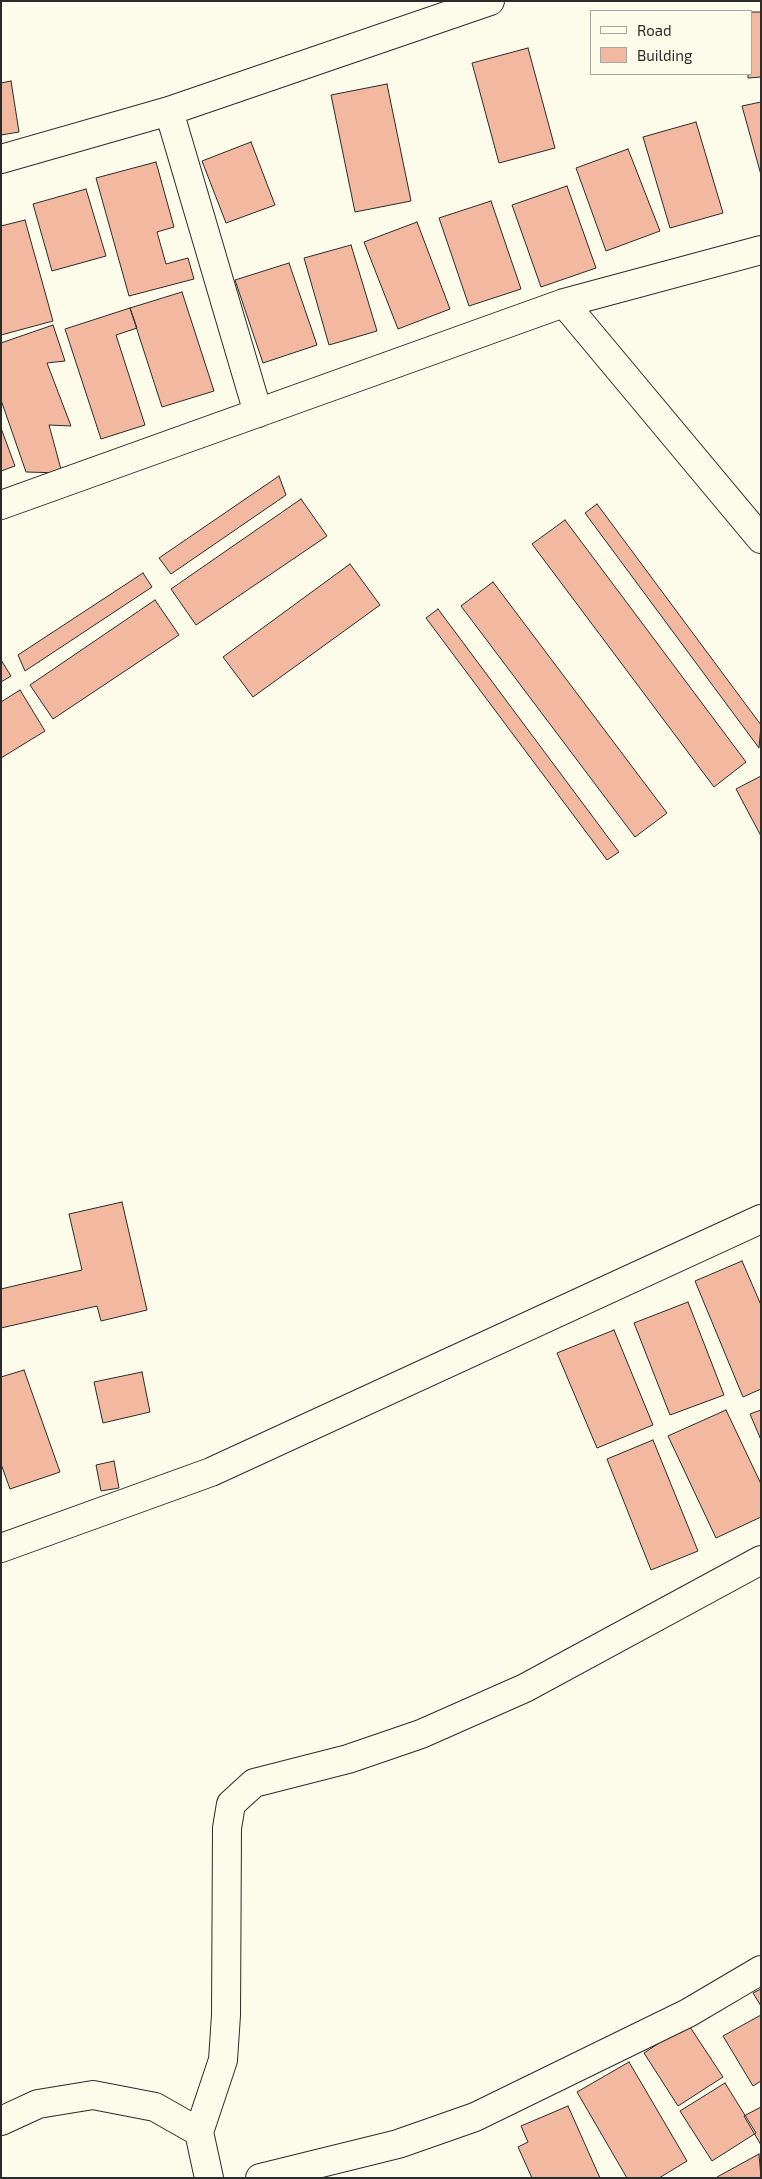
<!DOCTYPE html>
<style>
body{margin:0}
#map{position:relative;width:762px;height:2179px;overflow:hidden;background:#fdfbea;font-family:"Exo 2",sans-serif}
canvas{display:block}
.frame{position:absolute;inset:0;border:2px solid #2b2b2b;pointer-events:none}
.legend{position:absolute;left:590px;top:10px;width:162px;height:65px;box-sizing:border-box;background:#fdfbea;border:1px solid #a9a89e;margin:0;padding:6px 9px;list-style:none;font-size:15px;color:#2b2b2b}
.legend li{display:flex;align-items:center;gap:10px;height:25px}
.legend b{width:25px;border:1px solid #a9a89e}
</style>
<div id="map">
<canvas width="762" height="2179"></canvas>
<div class="frame"></div>
<ul class="legend">
<li><b style="height:6px;background:#fdfbea"></b>Road</li>
<li><b style="height:14px;background:#f2b8a0"></b>Building</li>
</ul>
</div>
<script>
const context = document.querySelector('canvas').getContext('2d');
context.lineJoin = 'round';
function fillPath(path, color) { context.fillStyle = color; context.fill(path, 'evenodd'); }
const poly = rows => new Path2D(rows.map(r => 'M' + r).join(''));
function strokePath(path, color, width, dash) { context.strokeStyle = color; context.lineWidth = width; context.lineCap = dash ? 'butt' : 'round'; context.setLineDash(dash || []); context.stroke(path); }
const building = poly([
 [751,12,761,12,761,77,748,78,748,74,751,74,751,12],
 [528,48,555,148,499,163,472,63,528,48],
 [11,81,19,132,1,135,1,83,11,81],
 [387,84,411,201,355,212,331,95,387,84],
 [761,102,761,175,742,106,761,102],
 [696,122,723,213,670,228,643,137,696,122],
 [251,142,275,205,226,223,202,161,251,142],
 [628,149,660,231,606,251,576,168,628,149],
 [156,162,174,227,157,232,166,264,188,258,194,279,129,296,96,178,156,162],
 [567,186,596,268,541,287,512,205,567,186],
 [86,189,106,256,52,271,33,204,86,189],
 [491,201,521,289,469,306,439,218,491,201],
 [25,220,53,321,1,335,1,226,25,220],
 [417,222,450,309,398,329,364,242,417,222],
 [351,245,377,331,329,345,304,258,351,245],
 [289,263,317,345,263,363,235,280,289,263],
 [182,292,214,391,162,407,130,308,182,292],
 [130,308,137,328,116,335,145,425,101,439,65,329,130,308],
 [53,325,65,361,47,363,71,426,49,425,62,473,26,472,1,400,1,343,53,325],
 [1,428,15,466,1,471,1,428],
 [279,476,286,495,171,574,159,558,279,476],
 [301,499,327,536,196,625,171,589,301,499],
 [597,504,761,725,759,748,585,513,597,504],
 [565,520,746,762,714,787,532,544,565,520],
 [350,564,380,605,253,697,223,657,350,564],
 [143,573,152,587,25,671,18,655,143,573],
 [493,582,667,813,635,837,461,606,493,582],
 [155,600,179,635,53,719,30,685,155,600],
 [438,609,619,852,607,860,426,618,438,609],
 [1,660,11,676,1,682,1,660],
 [20,690,45,731,1,758,1,702,20,690],
 [761,776,761,836,736,789,761,776],
 [122,1202,147,1310,101,1321,97,1306,1,1328,1,1289,82,1270,69,1214,122,1202],
 [742,1261,761,1305,761,1389,743,1397,695,1281,742,1261],
 [688,1302,724,1395,670,1415,634,1323,688,1302],
 [614,1330,653,1425,597,1448,557,1353,614,1330],
 [24,1370,60,1472,10,1489,1,1464,1,1377,24,1370],
 [142,1372,150,1412,103,1423,94,1382,142,1372],
 [726,1410,761,1484,761,1517,716,1538,668,1436,726,1410],
 [761,1410,761,1440,750,1414,761,1410],
 [653,1440,698,1551,651,1570,607,1459,653,1440],
 [114,1461,119,1488,101,1491,96,1465,114,1461],
 [761,1989,761,2006,753,1993,761,1989],
 [761,2015,761,2081,753,2086,723,2036,761,2015],
 [688,2024,723,2077,678,2106,644,2053,688,2024],
 [629,2062,687,2161,659,2178,627,2178,577,2092,629,2062],
 [725,2083,756,2133,712,2161,680,2111,725,2083],
 [568,2106,600,2178,532,2178,518,2147,528,2142,521,2126,568,2106],
 [761,2107,761,2145,744,2116,761,2107],
 [759,2154,761,2178,718,2178,717,2177,759,2154]
]);
fillPath(building, '#f2b8a0');
strokePath(building, '#2b2b2b', 1);
const minor = poly([
 [169,111,258,413],
 [1,159,169,111,490,1],
 [564,303,761,539],
 [1,505,564,303,761,250],
 [1,1548,211,1472,761,1219],
 [1,2121,38,2104,93,2095,155,2107,199,2132],
 [209,2178,199,2132,223,2060,226,2015,227,1828,231,1804,254,1783,348,1759,421,1734,525,1688,761,1560],
 [260,2178,398,2144,475,2117,688,2013,761,1970]
]);
strokePath(minor, '#2b2b2b', 30);
strokePath(minor, '#fdfbea', 28);
</script>
